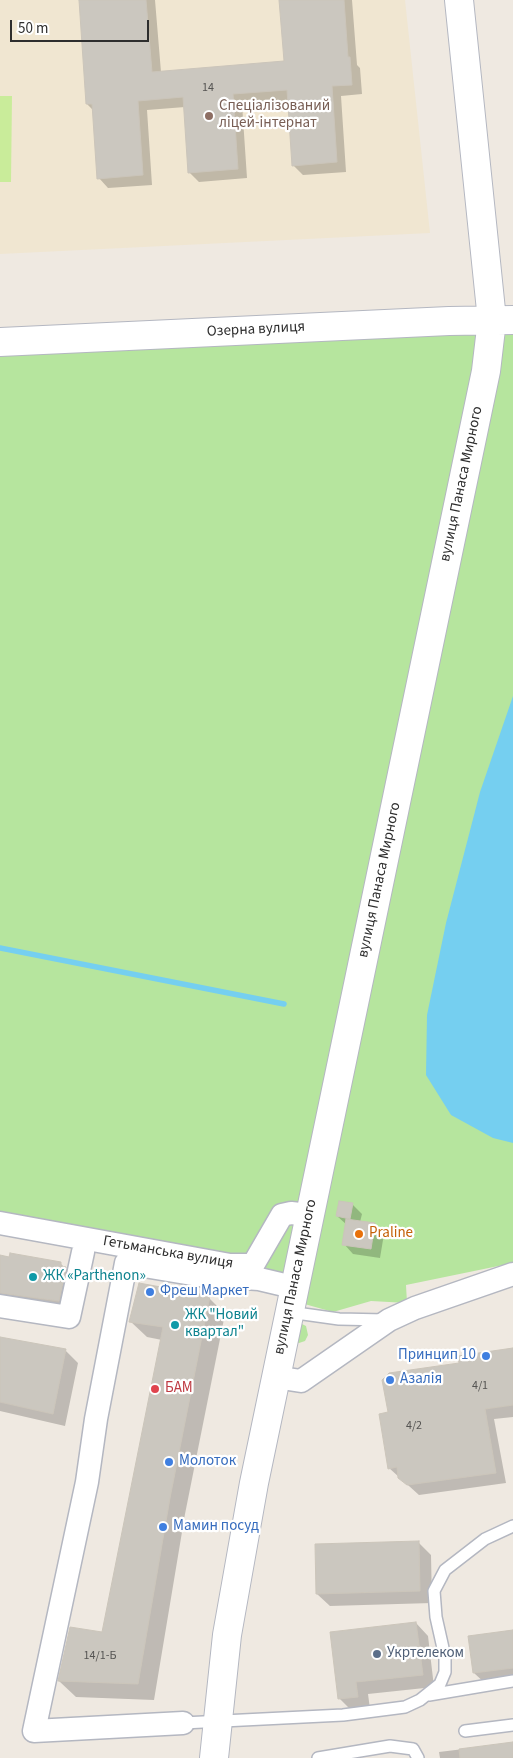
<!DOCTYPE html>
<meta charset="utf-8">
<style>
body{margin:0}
#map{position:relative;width:513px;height:1758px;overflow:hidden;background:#efe9e1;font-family:"Source Sans 3",sans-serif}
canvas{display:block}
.scale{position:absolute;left:10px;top:20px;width:139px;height:22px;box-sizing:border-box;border:2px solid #2e2e2e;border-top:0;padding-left:6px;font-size:15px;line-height:18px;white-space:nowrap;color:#2e2e2e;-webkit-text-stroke:4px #fff;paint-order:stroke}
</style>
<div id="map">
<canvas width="513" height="1758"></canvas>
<div class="scale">50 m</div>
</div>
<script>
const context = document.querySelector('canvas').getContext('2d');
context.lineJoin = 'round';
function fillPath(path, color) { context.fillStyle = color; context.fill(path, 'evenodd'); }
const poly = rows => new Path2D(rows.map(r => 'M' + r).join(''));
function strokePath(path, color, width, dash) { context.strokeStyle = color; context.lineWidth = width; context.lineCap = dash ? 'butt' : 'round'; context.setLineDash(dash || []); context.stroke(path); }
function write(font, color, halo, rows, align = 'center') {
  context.font = font + ' "Source Sans 3",sans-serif'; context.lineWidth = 4.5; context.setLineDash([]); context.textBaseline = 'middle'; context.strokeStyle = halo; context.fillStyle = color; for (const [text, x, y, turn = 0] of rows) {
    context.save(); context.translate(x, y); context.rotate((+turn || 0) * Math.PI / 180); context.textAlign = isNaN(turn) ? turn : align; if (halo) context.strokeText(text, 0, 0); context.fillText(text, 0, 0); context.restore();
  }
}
fillPath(poly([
 [0,0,405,0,430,233,0,254]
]), '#f0e6d1');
fillPath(poly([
 [483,328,287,1277,0,1217,0,351],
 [500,328,513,328,513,1263,406,1285,407,1303,371,1301,333,1312,301,1303],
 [300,1323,306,1326,308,1335,305,1341,299,1343,296,1342]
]), '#b6e59e');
fillPath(poly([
 [0,96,12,96,11,182,0,182]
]), '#c9ec9a');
fillPath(poly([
 [513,696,513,1143,493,1138,451,1115,426,1075,427,1015,446,923,480,792]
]), '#75cff0');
fillPath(poly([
 [80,0,155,0,161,72,285,62,280,0,352,0,357,65,360,68,362,94,341,96,346,172,303,175,293,165,289,100,242,104,247,178,199,182,189,172,185,107,147,110,152,185,108,188,99,178,94,111,87,104],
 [352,1204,362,1214,360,1222,374,1224,384,1234,380,1258,353,1254,344,1244,347,1225,337,1216],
 [0,1256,61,1264,86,1289,80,1321,0,1312],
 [209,1298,225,1314,185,1514,154,1700,76,1697,59,1681,103,1633,162,1340,147,1337,130,1321],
 [0,1338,65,1350,78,1363,65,1426,0,1411],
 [513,1349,513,1417,494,1419,506,1483,419,1495,389,1468,389,1413,461,1364],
 [418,1542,431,1555,432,1603,330,1606,317,1594],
 [416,1623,428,1636,434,1687,368,1694,370,1709,352,1711,339,1698],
 [513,1631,513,1682,487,1685,474,1673],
 [513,1743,513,1758,440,1758,439,1752]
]), '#0003');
strokePath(poly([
 [0,948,284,1004]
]), '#75cff0', 5.5);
const building = poly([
 [79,0,146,0,152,72,284,61,279,0,344,0,348,57,350,57,352,85,332,86,337,162,292,166,287,90,233,94,238,169,188,173,183,97,138,101,143,175,97,179,92,104,86,104,79,0],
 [339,1201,353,1203,350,1219,336,1216,339,1201],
 [346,1219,375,1223,371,1249,342,1245,346,1219],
 [10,1253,61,1262,61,1266,66,1267,59,1301,0,1293,0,1255,9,1257,10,1253],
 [139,1283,210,1296,170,1498,138,1684,58,1681,70,1627,102,1632,163,1327,129,1322,139,1283],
 [0,1337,66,1349,53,1414,0,1402,0,1337],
 [513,1348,513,1405,485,1409,496,1473,407,1485,398,1478,397,1467,388,1469,379,1414,388,1412,382,1380,389,1373,459,1363,458,1356,513,1348],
 [419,1541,420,1591,316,1594,315,1544,419,1541],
 [416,1622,423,1675,356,1682,358,1697,338,1699,330,1632,416,1622],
 [513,1630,513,1668,473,1673,468,1636,513,1630],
 [513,1742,513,1758,460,1758,459,1749,513,1742]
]);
fillPath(building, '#cbc7bf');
strokePath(building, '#cbc5ba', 1);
const lane = poly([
 [289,1312,339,1319,385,1320],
 [429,1695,513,1681],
 [183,1723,343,1715,405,1707,420,1700,440,1684,445,1672,445,1657,436,1617,434,1591,445,1570,485,1539,513,1526],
 [465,1731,513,1725],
 [318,1758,390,1746,413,1749,418,1758]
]);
const street = poly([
 [0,1223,230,1265,253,1265,282,1215,291,1213,309,1215],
 [0,1306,69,1317,83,1252],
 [275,1377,301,1381,389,1320,415,1308,513,1274],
 [183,1723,34,1731,87,1482,96,1419,126,1263,198,1275,259,1279,293,1287]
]);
const secondary = poly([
 [0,342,449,321,513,320],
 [214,1758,227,1635,254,1483,486,371,492,320,459,0]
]);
strokePath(lane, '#b4b7c1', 14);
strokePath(street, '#b4b7c1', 25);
strokePath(secondary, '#b4b7c1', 30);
strokePath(lane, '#fff', 11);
strokePath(street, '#fff', 22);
strokePath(secondary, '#fff', 28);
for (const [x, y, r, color] of [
 [209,116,5,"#8d6e63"],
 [359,1234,5,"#e8710a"],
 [33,1277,5,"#0f9aa8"],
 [150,1292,5,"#3f7fe0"],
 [175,1325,5,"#0f9aa8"],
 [486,1356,5,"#3f7fe0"],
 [390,1380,5,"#3f7fe0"],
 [155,1389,5,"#e0444e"],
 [169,1462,5,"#3f7fe0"],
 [163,1527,5,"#3f7fe0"],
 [377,1654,5,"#5c6f8a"]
]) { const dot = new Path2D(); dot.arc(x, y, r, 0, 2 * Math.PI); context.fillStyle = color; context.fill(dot); strokePath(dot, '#fff', 2); }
write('12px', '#555452', null, [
 ["14",208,88],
 ["4/1",480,1386],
 ["4/2",414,1426],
 ["14/1-Б",100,1656]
]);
write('15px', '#785e54', '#fff', [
 ["Спеціалізований",219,107],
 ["ліцей-інтернат",219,124]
], 'left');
write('15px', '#2e2e2e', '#fff', [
 ["Озерна вулиця",256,330,-3],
 ["вулиця Панаса Мирного",462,484,-78],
 ["вулиця Панаса Мирного",380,880,-78],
 ["Гетьманська вулиця",168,1253,10],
 ["вулиця Панаса Мирного",296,1277,-78]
]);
write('15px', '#c56008', '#fff', [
 ["Praline",369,1234]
], 'left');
write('15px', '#0d838f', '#fff', [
 ["ЖК «Parthenon»",43,1277],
 ["ЖК \"Новий",185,1316],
 ["квартал\"",185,1333]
], 'left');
write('15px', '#366cbe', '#fff', [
 ["Фреш Маркет",160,1292],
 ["Принцип 10",476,1356,"right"],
 ["Азалія",400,1380],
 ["Молоток",179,1462],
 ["Мамин посуд",173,1527]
], 'left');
write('15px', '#be3a42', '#fff', [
 ["БАМ",165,1389]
], 'left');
write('15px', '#4e5e75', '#fff', [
 ["Укртелеком",387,1654]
], 'left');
</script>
